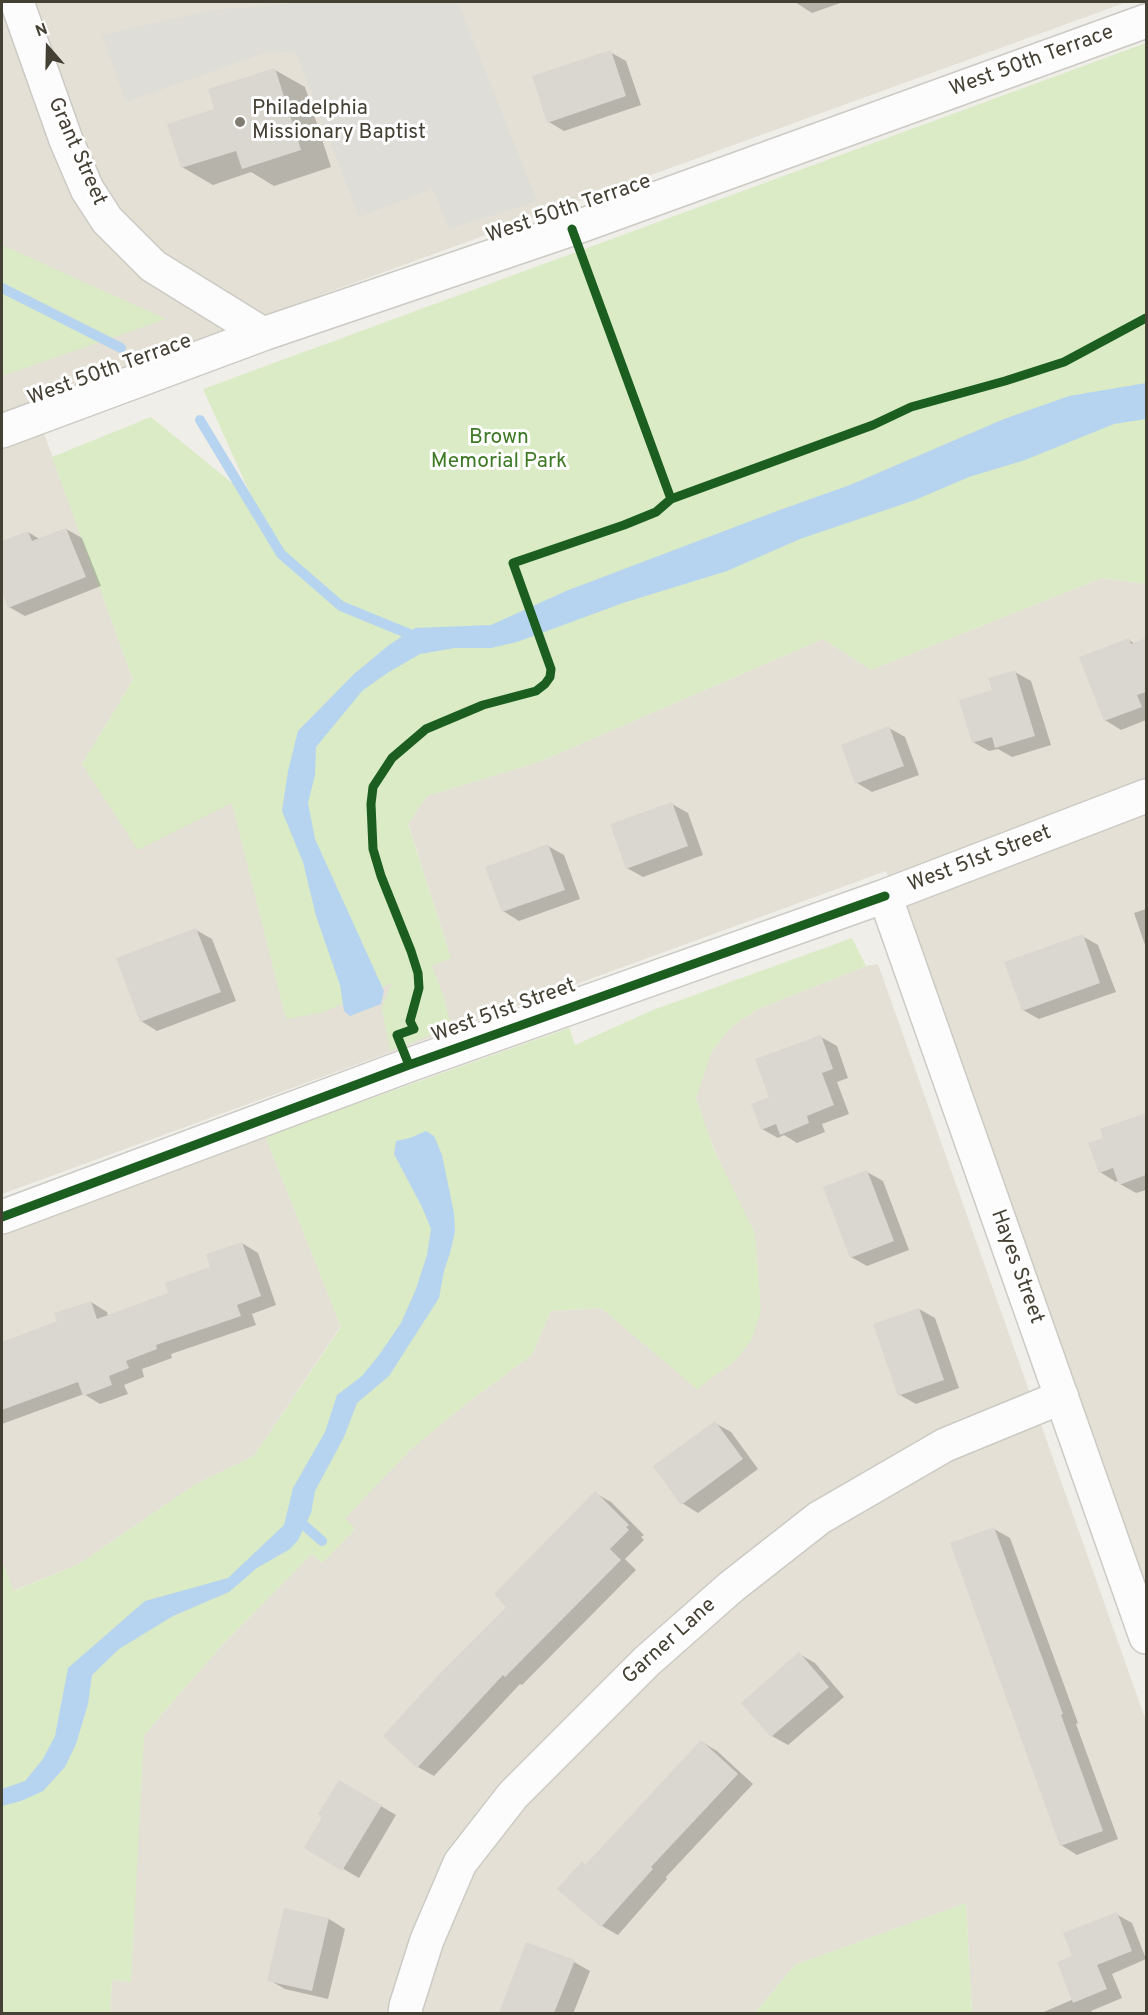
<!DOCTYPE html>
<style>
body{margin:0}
#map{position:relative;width:1148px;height:2015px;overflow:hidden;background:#f0eee8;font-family:Overpass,sans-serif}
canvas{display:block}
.frame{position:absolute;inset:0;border:3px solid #454034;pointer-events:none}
.north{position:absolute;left:18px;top:18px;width:60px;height:60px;-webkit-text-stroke:4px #fff;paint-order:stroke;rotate:340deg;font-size:16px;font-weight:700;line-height:24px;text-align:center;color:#454034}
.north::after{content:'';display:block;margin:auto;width:21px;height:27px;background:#454034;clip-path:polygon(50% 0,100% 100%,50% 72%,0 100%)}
</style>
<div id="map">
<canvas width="1148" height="2015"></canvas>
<div class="frame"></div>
<div class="north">N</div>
</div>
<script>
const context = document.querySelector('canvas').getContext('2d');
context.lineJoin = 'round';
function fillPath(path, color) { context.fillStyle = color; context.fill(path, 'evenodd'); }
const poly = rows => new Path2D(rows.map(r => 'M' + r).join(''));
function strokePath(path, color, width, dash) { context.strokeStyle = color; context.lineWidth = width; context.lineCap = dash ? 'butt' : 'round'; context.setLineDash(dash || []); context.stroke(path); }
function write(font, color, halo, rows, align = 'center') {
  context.font = font + ' Overpass,sans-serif'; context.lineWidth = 6; context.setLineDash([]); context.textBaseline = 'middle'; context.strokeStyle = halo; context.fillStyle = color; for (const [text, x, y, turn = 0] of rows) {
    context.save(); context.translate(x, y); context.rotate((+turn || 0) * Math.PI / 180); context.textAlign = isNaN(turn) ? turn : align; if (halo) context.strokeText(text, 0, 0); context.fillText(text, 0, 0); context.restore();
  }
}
fillPath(poly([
 [2,2,1127,2,32,400,133,680,82,764,232,803,451,958,408,823,427,796,539,762,823,639,871,670,1102,578,1146,584,1146,1594,886,871,2,1194],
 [878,964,1146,1721,1146,2013,972,2013,966,1903,795,1965,755,2013,110,2014,112,1980,131,1982,138,1809,144,1735,222,1645,312,1554,322,1563,355,1529,344,1519,408,1451,467,1403,532,1355,551,1311,601,1308,697,1388,736,1360,755,1233,732,1190,706,1130,696,1098,700,1078,712,1051,731,1027,758,1009,866,966],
 [265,1136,341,1326,254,1456,194,1485,79,1564,13,1591,2,1561,2,1234]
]), '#e4e0d5');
fillPath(poly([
 [1146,43,1146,584,1102,578,871,670,823,639,539,762,427,796,408,824,451,958,432,966,443,994,451,1027,390,1051,382,1008,392,983,324,1012,286,1019,232,803,138,850,82,764,133,680,52,457,151,417,253,500,203,389],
 [2,245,166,319,2,376],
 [852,938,866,966,758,1009,731,1027,712,1051,696,1098,714,1150,755,1233,761,1310,752,1339,736,1360,697,1389,601,1308,551,1311,532,1355,467,1403,409,1451,345,1518,355,1529,322,1563,312,1554,222,1645,144,1735,131,1982,112,1980,110,2013,2,2013,2,1561,14,1591,79,1564,194,1485,254,1456,341,1327,265,1136,569,1028,575,1045,653,1010],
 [966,1903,972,2013,755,2013,795,1965]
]), '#daebc6');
fillPath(poly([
 [310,2,458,2,537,201,449,229,433,189,359,217,296,53,270,51,126,102,102,35,212,10]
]), '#dfddd7');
fillPath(poly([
 [1146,383,1146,419,1114,424,1025,460,969,477,915,500,800,539,727,571,623,603,517,642,491,648,455,648,420,654,389,672,363,690,316,747,315,775,308,803,315,839,384,991,381,1004,350,1016,344,1011,340,985,316,916,303,862,282,811,288,771,298,731,354,674,389,645,415,628,491,625,566,591,777,511,850,485,1004,419,1069,396],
 [426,1131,434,1136,442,1155,454,1213,455,1232,450,1253,444,1271,439,1298,389,1376,357,1403,344,1437,315,1491,311,1513,298,1540,290,1549,257,1568,229,1592,173,1616,119,1649,92,1675,88,1704,76,1744,65,1767,43,1791,21,1801,2,1806,2,1789,25,1781,43,1759,55,1736,68,1668,145,1601,228,1578,284,1525,293,1488,325,1432,337,1395,362,1376,379,1355,401,1323,416,1289,427,1255,431,1229,422,1207,394,1154,396,1141,410,1138]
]), '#b6d4f0');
fillPath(poly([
 [795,2,843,2,812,13],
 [610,52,626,61,641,105,564,131,549,122],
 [275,70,305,87,331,167,274,186,251,172,213,185,182,167,215,110],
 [66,529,82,538,101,586,25,616,9,607,2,588,2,543,28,532,41,540],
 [1146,639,1146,720,1121,730,1105,720,1129,640,1135,644],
 [1015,672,1031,681,1051,745,1012,757,998,749,989,751,973,742,994,691],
 [889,728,905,737,919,775,872,792,857,783],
 [672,804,688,813,703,855,643,877,627,868],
 [548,846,564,855,580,899,519,921,503,911],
 [1146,909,1146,948,1134,913],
 [196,930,212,939,236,1001,157,1031,141,1021],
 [1082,936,1098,945,1116,992,1039,1019,1023,1010],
 [821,1037,837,1046,848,1078,837,1082,849,1114,822,1124,825,1132,797,1143,784,1135,778,1138,762,1129,771,1098],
 [1146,1114,1146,1190,1136,1193,1120,1184,1119,1180,1116,1182,1100,1172,1105,1139,1102,1130],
 [867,1172,883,1181,909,1250,867,1266,851,1257],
 [242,1243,258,1253,276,1305,252,1314,256,1325,171,1354,172,1358,142,1369,144,1377,124,1385,128,1394,100,1404,84,1394,2,1424,2,1343,59,1322,91,1302,107,1312,108,1316,170,1294,212,1268],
 [919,1309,935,1318,959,1388,916,1404,900,1395],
 [715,1423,731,1432,758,1469,698,1513,682,1503],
 [595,1493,611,1502,644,1535,641,1537,644,1540,625,1559,636,1570,522,1685,520,1684,434,1776,418,1767,508,1607],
 [994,1529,1010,1538,1078,1723,1076,1724,1118,1839,1077,1855,1061,1845],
 [799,1654,815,1663,844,1697,788,1745,772,1736],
 [702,1742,717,1751,753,1784,666,1877,667,1879,618,1935,602,1926,559,1889,586,1866],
 [340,1782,396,1815,359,1878,306,1847,324,1816],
 [285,1909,329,1919,345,1929,328,1999,285,1989,269,1980],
 [1116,1914,1132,1923,1146,1959,1112,1974,1122,1998,1091,2011,1093,2014,1039,2014,1074,1999],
 [574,1962,590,1971,573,2014,508,2014,502,2010]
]), '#0003');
strokePath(poly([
 [2,288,121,348],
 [200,420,281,554,341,606,419,638],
 [297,1519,322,1541]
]), '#b6d4f0', 10);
fillPath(poly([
 [611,50,626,96,547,123,532,76],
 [275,68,301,150,242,169,236,151,181,168,167,124,214,109,208,89],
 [66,528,86,577,8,608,2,592,2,541,28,531,32,541],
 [1129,638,1131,644,1146,638,1146,692,1137,695,1142,707,1104,721,1079,657],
 [1015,670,1035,736,995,748,992,737,972,743,959,700,992,690,988,678],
 [889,726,904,766,855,784,841,745],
 [672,802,688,846,626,869,610,824],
 [548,844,565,890,502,912,485,867],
 [196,928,221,992,140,1022,116,958],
 [1083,934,1100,983,1022,1011,1004,962],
 [821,1035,833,1069,822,1073,834,1105,807,1116,809,1123,780,1135,776,1124,761,1130,751,1104,769,1097,755,1059],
 [1146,1113,1146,1175,1119,1185,1113,1168,1099,1173,1088,1143,1103,1138,1100,1129],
 [867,1170,894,1241,850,1258,823,1187],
 [242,1242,261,1296,237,1305,241,1316,156,1345,157,1349,126,1361,129,1368,109,1376,112,1385,83,1396,78,1382,2,1410,2,1342,57,1321,54,1313,91,1301,97,1319,168,1293,165,1283,210,1267,206,1254],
 [919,1308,944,1380,898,1396,873,1324],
 [715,1421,743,1459,681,1505,653,1466],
 [595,1491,629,1525,626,1527,629,1530,610,1549,621,1560,505,1677,503,1675,417,1768,383,1736,443,1670,506,1607,494,1594],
 [994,1527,1063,1714,1061,1715,1103,1831,1060,1846,950,1543],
 [799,1652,829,1687,771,1737,741,1703],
 [701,1740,738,1774,651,1867,653,1869,601,1927,557,1889,582,1861,585,1865],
 [339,1780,382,1805,342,1871,304,1848,322,1817,318,1814],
 [284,1908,329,1918,312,1991,267,1981],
 [1117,1912,1132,1951,1097,1965,1107,1989,1073,2003,1057,1962,1072,1956,1063,1933],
 [526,1942,575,1960,554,2013,499,2013]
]), '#d9d7d0');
const minor = poly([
 [17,2,66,140,87,189,107,220,153,266,263,334],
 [2,431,263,334,572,229,1146,21],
 [885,896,1146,1637],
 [2,1217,409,1065,885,896,1146,796],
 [405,2014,406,2006,427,1940,460,1863,513,1795,647,1661,731,1587,819,1518,945,1445,1062,1397]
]);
strokePath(minor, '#cccac4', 36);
strokePath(minor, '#fdfcfc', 33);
strokePath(poly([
 [572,229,671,499],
 [409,1065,397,1035,414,1029,410,1021,419,988,418,973,411,951,381,876,373,849,371,804,373,787,392,758,426,729,483,705,536,691,545,684,550,677,551,669,513,563,624,525,656,512,671,499,873,425,911,407,1005,381,1064,362,1146,318],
 [2,1217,409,1065,885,896]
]), '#1b5e20', 9);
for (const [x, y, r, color] of [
 [240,122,6,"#817d73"]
]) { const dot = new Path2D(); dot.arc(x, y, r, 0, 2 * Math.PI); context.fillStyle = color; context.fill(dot); strokePath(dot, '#fff', 2); }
write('21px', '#454034', '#fff', [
 ["West 50th Terrace",1032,62,-20],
 ["Grant Street",76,152,66],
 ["West 50th Terrace",569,210,-19],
 ["West 50th Terrace",110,371,-20],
 ["West 51st Street",980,860,-21],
 ["West 51st Street",504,1012,-20],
 ["Hayes Street",1016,1267,70],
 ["Garner Lane",670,1642,-42]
]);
write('21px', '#454034', '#fff', [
 ["Philadelphia",252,110],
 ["Missionary Baptist",252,134]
], 'left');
write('21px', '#3e7925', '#fff', [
 ["Brown",499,439],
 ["Memorial Park",499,463]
]);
</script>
